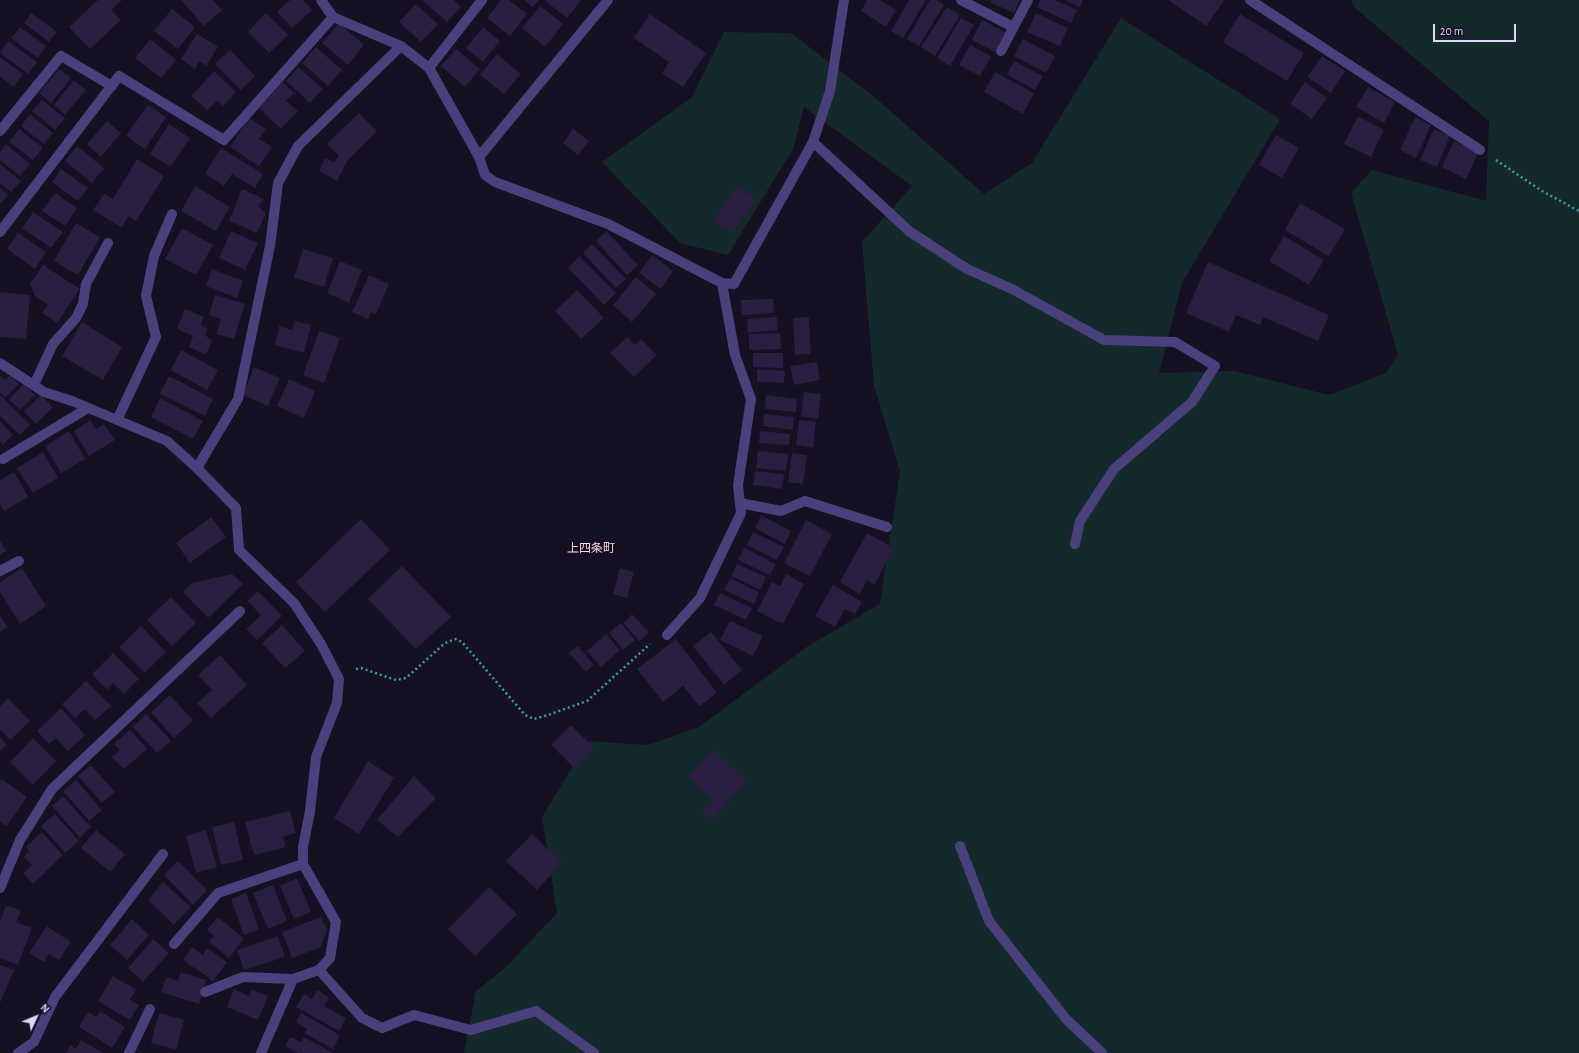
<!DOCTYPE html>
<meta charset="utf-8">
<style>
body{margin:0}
#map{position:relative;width:1579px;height:1053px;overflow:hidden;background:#151022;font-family:"Alegreya Sans",sans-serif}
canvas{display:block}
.north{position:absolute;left:16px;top:997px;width:40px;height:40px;-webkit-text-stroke:3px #151022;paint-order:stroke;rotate:46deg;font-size:11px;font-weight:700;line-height:16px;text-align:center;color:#ded5fb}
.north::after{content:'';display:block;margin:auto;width:14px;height:18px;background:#ded5fb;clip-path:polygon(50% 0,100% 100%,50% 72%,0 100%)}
.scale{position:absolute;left:1433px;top:24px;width:83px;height:18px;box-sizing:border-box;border:2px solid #ded5fb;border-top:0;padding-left:5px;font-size:12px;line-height:14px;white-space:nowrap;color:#ded5fb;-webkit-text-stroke:3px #151022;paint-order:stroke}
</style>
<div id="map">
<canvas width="1579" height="1053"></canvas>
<div class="north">N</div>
<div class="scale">20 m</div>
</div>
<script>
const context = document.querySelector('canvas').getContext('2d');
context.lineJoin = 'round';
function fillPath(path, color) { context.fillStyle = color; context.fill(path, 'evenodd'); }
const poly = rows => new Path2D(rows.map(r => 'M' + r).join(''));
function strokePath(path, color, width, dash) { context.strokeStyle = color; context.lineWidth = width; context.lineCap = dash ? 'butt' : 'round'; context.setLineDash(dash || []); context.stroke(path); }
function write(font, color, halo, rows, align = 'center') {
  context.font = font + ' "Alegreya Sans","Noto Sans JP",sans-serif'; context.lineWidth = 3; context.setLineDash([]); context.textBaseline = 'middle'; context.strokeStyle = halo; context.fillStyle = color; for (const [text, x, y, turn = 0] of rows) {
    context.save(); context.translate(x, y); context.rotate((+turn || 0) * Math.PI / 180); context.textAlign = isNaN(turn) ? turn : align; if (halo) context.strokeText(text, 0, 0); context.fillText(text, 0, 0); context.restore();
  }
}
fillPath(poly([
 [1351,0,1579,0,1579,1053,464,1053,476,991,505,968,557,913,542,817,588,741,648,745,699,727,808,646,880,604,900,471,874,386,862,242,912,186,804,107,793,149,728,255,680,243,602,162,692,97,724,32,791,33,877,99,984,194,1032,163,1121,18,1280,119,1182,283,1159,373,1235,371,1329,395,1386,373,1398,355,1351,193,1372,170,1486,201,1489,121,1355,8]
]), '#14292b');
fillPath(poly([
 [98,0,122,0,111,10,121,20,90,49,69,27],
 [181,0,213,0,222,10,204,26],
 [290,0,303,0,312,10,292,28,277,12],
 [422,0,454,0,461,7,447,22],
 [501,0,509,0,527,14,510,36,487,18],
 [524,0,539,0,533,7],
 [544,0,581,0,567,18],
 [867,0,880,0,896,10,886,27,861,11],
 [909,0,926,0,903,38,891,31],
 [930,0,936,0,944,5,919,46,907,39],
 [991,0,1020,0,1014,13,990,2],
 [1040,0,1055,0,1077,10,1071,23,1037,7],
 [1065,0,1083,0,1080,7],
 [1168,0,1223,0,1224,1,1206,26],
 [416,4,438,24,421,42,399,22],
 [540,6,563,24,545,47,522,28],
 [947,7,960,15,935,56,921,47],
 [172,9,195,27,178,49,154,31],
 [31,13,57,32,49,42,24,23],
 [266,13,288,35,269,53,248,32],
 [1036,13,1068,28,1060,46,1027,32],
 [650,14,706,53,683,87,662,73,669,62,634,38],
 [1240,14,1304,53,1287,81,1223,42],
 [961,18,974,25,950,66,937,58],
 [982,20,1005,32,995,52,972,40],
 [339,23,364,45,348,65,322,43],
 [20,27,46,46,38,58,11,38],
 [483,27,500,41,483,62,466,48],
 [197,34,218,47,206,66,199,61,195,69,181,59],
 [150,39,176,60,161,78,135,58],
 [1023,39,1055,56,1046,73,1014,56],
 [8,41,37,62,28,74,0,53],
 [970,45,991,56,980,76,959,65],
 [316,47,342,70,328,86,302,63],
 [456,49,480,69,465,87,441,66],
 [230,50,255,76,241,90,215,64],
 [497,54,521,74,504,94,480,75],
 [1322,56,1345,71,1331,93,1307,77],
 [0,57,23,74,14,87,0,77],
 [1014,61,1043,76,1035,90,1007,75],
 [298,67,323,89,310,103,286,81],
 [59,69,71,78,51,103,39,93],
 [214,71,236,92,223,106,217,101,207,110,191,96],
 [995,72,1034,93,1023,114,984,92],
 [74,80,86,90,65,115,54,105],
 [283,82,294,93,286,101,298,111,281,129,259,108],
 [1305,82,1327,98,1312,119,1290,104],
 [1368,87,1395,102,1384,123,1356,107],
 [42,100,65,118,55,130,32,111],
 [148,105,166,117,145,149,126,136],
 [359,113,377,131,347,161,337,181,319,171,325,158,334,162,339,156,327,144],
 [30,114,53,133,44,144,21,126],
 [1358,116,1384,130,1371,157,1344,144],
 [1415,117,1431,125,1416,158,1400,150],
 [249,118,266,129,259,139,272,147,259,166,230,147],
 [107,121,121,133,101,157,87,144],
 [169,124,190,138,170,167,150,154],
 [19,129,43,148,33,160,9,142],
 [573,129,589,141,578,155,563,143],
 [1434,129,1450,136,1437,167,1420,160],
 [1276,135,1299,148,1282,178,1259,165],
 [1454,141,1478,153,1466,179,1442,167],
 [6,144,30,164,20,176,0,160,0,152],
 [77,146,104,168,92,183,65,161],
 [221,148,263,174,255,188,232,174,224,186,205,174],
 [137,159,164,176,136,221,128,216,122,228,93,210,104,194,113,199],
 [0,164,21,181,11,192,0,183],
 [61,169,88,188,78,201,52,182],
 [195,186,230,207,216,231,181,211],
 [737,186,756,199,732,233,713,220],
 [0,188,8,195,0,204],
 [242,189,264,199,258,206,266,213,257,233,229,221],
 [55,193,77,208,65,226,42,211],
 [1300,203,1345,229,1329,256,1285,230],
 [33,212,63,232,51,248,22,228],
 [76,223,100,237,78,275,54,261],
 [182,228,213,245,196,275,165,259],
 [231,231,258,243,245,270,219,258],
 [606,231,638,265,627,275,596,241],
 [18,233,46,252,35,269,7,249],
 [1284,236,1324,260,1309,285,1269,261],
 [592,244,626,279,616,288,583,253],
 [303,249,333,258,324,287,294,278],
 [652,255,673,271,661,289,639,273],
 [579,256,616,293,604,305,568,268],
 [340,261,362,270,349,303,327,293],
 [1208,262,1329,315,1318,341,1263,317,1260,325,1236,315,1229,332,1186,313],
 [43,265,80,289,57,323,42,313,48,305,35,296,30,284],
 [212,269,243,281,237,298,206,286],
 [369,275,389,284,376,314,371,312,368,319,352,312],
 [636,277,656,294,632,322,613,305],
 [577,290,604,318,581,339,555,311],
 [0,292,30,295,26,339,0,337],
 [215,295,245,304,234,339,216,334,221,319,209,315],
 [773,299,774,313,742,315,741,300],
 [185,309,204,317,201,325,207,329,205,335,212,341,206,355,189,347,193,336,177,329],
 [777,317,778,330,748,333,747,319],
 [809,317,811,354,795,355,793,318],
 [295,321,311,325,304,353,275,345,279,326,292,330],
 [82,322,122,347,103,380,62,356],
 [319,331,340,338,324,383,303,375],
 [780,333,781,349,749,350,749,334],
 [627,337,635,345,641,339,657,355,634,377,610,353],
 [181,350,218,370,207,390,171,370],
 [753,353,783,353,783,368,753,367],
 [817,362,820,380,794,385,790,366],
 [254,367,280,378,268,406,243,395],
 [757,369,785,371,784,383,757,382],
 [10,375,19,384,5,398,0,393,0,377,1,376,5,380],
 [169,376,213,399,205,416,160,394],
 [289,379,315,391,304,418,277,406],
 [24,384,35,395,20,410,9,399],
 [804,392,821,394,818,419,801,416],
 [0,395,30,425,20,435,0,416],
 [41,395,53,407,36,424,24,411],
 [766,395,797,399,796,412,765,409],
 [160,398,203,421,193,439,151,417],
 [764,414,794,417,793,430,763,426],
 [90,420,96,429,104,424,115,440,89,456,74,431],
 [799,420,816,422,813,448,796,445],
 [0,421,13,435,3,445,0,442],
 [69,431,85,459,61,473,45,446],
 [760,431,790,434,789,445,759,443],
 [758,451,788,454,786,471,756,468],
 [43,452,58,478,33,493,17,468],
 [792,453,807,455,803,484,788,482],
 [755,471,784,474,782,489,753,485],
 [14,472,28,497,4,511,0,504,0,480],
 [761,515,791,531,785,544,755,528],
 [211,517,226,537,190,563,176,543],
 [361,519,390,550,325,612,296,582],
 [806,520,832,534,810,576,784,563],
 [753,532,784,547,777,560,747,545],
 [867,533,894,548,874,585,867,580,860,594,840,582],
 [0,540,6,551,0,555],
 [744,548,776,564,770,575,738,560],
 [737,564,766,577,760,590,731,576],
 [402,566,451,617,416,649,368,599],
 [22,568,46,606,20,624,0,592,0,582],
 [620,568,634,572,627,598,613,594],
 [232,574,243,584,208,618,183,592,192,583],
 [786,574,804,584,783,624,757,611,772,582,780,586],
 [730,578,759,592,754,604,724,590],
 [833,585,862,602,855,614,845,609,835,627,815,616],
 [258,591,282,616,257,640,246,629,261,615,247,601],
 [720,593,752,608,746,620,714,605],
 [171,597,196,623,172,646,147,620],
 [632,614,649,633,639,641,623,623],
 [0,615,7,627,0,632],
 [730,621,763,636,753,656,720,640],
 [621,623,635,640,623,650,609,633],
 [282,625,305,651,285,668,262,643],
 [141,626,166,652,145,673,119,647],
 [711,632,742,670,724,685,693,646],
 [606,634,620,650,601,667,587,651],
 [676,639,717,693,699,706,683,686,663,702,637,669],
 [578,646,594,665,586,672,569,653],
 [113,653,139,679,124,694,113,683,107,690,92,674],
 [220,655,247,685,211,718,197,703,212,690,198,675],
 [86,681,111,706,95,720,85,709,75,718,62,704],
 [170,695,193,720,174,738,151,712],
 [8,698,30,721,10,740,0,730,0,706],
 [61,708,85,735,68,751,56,738,49,744,37,731],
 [146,714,171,741,157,753,133,727],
 [571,725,594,748,574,768,551,745],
 [130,730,147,749,124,769,112,757,120,750,114,744],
 [0,737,7,745,0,751],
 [33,738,56,761,33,785,10,762],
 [713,750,747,781,711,820,703,812,713,801,688,777],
 [368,761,394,778,359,834,334,818],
 [91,765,115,792,102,803,78,776],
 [414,776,436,798,398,837,377,820],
 [2,779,27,797,7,826,0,822,0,781],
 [76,780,102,810,89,821,63,791],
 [63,796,91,827,80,838,52,806],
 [290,811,296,833,283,837,286,847,254,855,245,822],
 [55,814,79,841,65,853,41,826],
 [234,822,243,860,221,865,212,827],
 [96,830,125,854,110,872,81,848],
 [206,830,217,867,196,873,186,836],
 [42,832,63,855,33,884,23,873,32,865,24,857,29,851,26,847],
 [532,834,562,863,537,890,506,861],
 [178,861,207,890,193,905,164,875],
 [297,878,311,912,294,919,280,886],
 [163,882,191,907,174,925,148,900],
 [273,885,287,921,268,929,253,893],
 [489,887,517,914,475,956,448,929],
 [246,893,259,929,244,935,231,899],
 [6,905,21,911,16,922,32,928,18,965,0,958,0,922],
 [218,917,244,939,229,958,209,942,214,936,207,930],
 [321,917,327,930,321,947,292,958,282,932],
 [132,919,149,935,127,960,110,945],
 [47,926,71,942,59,960,49,954,44,962,29,953],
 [278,936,285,957,244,970,237,950],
 [153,939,169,953,143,982,128,968],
 [192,947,203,955,207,948,227,962,213,981,183,960],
 [0,965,14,970,0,1003],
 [181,972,206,980,199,1004,161,992,166,977,178,981],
 [113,976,136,990,130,1000,139,1005,130,1020,98,1001],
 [234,989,249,996,252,989,268,996,258,1020,227,1007],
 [317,990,329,997,324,1006,346,1018,339,1031,296,1007,304,994,312,999],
 [100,1011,125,1027,112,1048,79,1027,88,1012,96,1017],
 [159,1013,184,1020,176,1050,151,1043],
 [301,1013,340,1035,333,1049,304,1033,307,1029,296,1022],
 [290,1037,301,1042,304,1037,333,1053,298,1053,285,1046],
 [81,1040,103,1053,66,1053,70,1045,76,1049]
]), '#2a1e41');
strokePath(poly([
 [1496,160,1542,191,1579,211],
 [356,669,361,668,396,680,406,678,445,643,456,639,462,642,525,715,534,719,548,715,587,701,650,644]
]), '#3ba1a9', 2.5, [2, 3]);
strokePath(poly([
 [961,0,1013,27],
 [1001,51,1028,0],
 [34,385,53,344,76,318,83,304,86,284,108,243],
 [72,401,167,441,197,468,236,508,239,550,294,603,321,644,339,679,337,703,316,757,310,811],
 [117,420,156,337,146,296,154,256,172,214],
 [3,459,88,408],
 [960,846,989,921,1066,1019,1102,1053],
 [205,992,243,977,293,979],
 [536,1011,594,1053],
 [18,1053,34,1042,55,997,163,854],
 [129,1053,150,1009]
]), '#4a407c', 10);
strokePath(poly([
 [321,0,333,17,401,46,429,68,479,157,485,175,495,182,608,224,722,283,734,284,813,142,830,91,844,0],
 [1250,0,1480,150],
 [429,68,482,0],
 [0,131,61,56,112,86],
 [813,142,909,231,967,269,1012,289,1104,340,1175,342,1215,366,1192,402,1114,469,1080,521,1075,544],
 [479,157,608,0],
 [0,232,119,76,224,140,333,17],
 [0,363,44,392,72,401],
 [197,468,238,399,270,246,278,183,298,146,401,46],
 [740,503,781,511,805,501,887,527],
 [0,571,19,561],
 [667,635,700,598,741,513,738,485,751,399,735,355,722,283],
 [310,811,303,847,303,864,336,922,330,958,319,970,362,1018,382,1028,414,1015,471,1030,536,1011],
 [0,888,20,840,52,789,240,611],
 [174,944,218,893,303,864],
 [261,1053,293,979,319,970]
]), '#4a407c', 10);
write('12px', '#fbd7e9', '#151022', [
 ["上四条町",591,548]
]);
</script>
